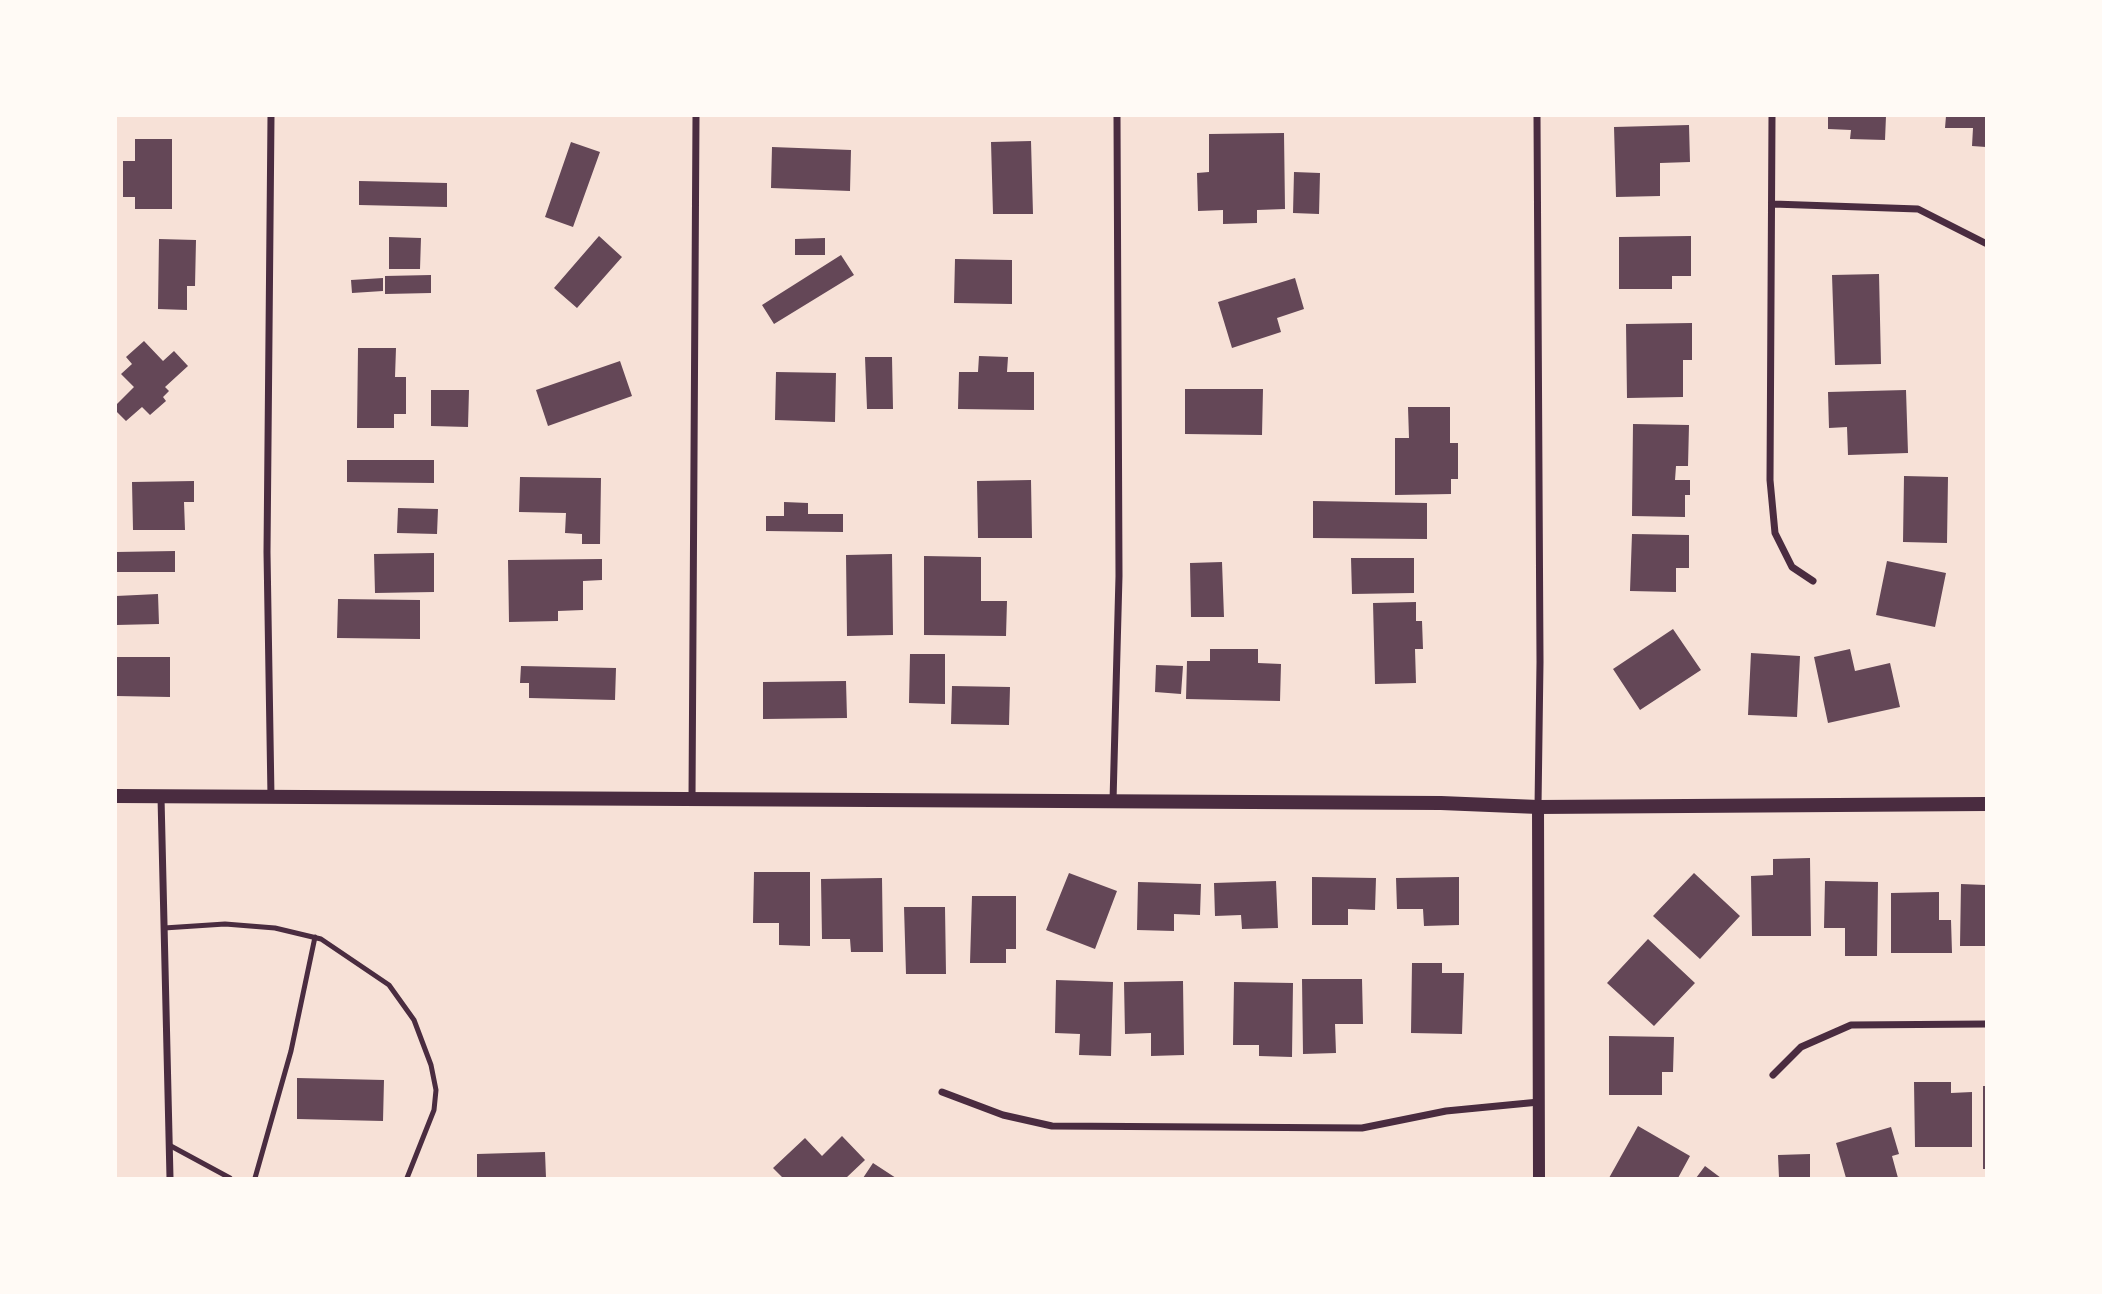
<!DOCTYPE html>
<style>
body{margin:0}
#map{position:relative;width:2102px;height:1294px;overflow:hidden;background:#f7e1d7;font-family:"Open Sans",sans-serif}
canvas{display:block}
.frame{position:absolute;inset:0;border:117px solid #fffaf5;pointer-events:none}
</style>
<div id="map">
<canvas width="2102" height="1294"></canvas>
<div class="frame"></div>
</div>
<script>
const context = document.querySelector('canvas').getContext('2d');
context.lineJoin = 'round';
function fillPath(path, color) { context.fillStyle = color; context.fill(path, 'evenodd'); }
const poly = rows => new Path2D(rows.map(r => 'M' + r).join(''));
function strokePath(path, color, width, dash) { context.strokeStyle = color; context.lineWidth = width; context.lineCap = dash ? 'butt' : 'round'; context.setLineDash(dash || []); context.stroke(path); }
fillPath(poly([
 [1828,116,1886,116,1885,140,1850,139,1851,130,1828,129],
 [1946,116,1986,116,1986,147,1972,146,1973,128,1945,128],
 [1689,125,1690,162,1660,163,1660,196,1616,197,1614,127],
 [1284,133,1285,209,1257,210,1257,223,1223,224,1223,210,1198,211,1197,173,1209,172,1209,134],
 [135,139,172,139,172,209,135,209,135,197,123,197,123,161,135,161],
 [1031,141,1033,214,993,214,991,142],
 [571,142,600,152,573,227,545,217],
 [772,147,851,150,850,191,771,188],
 [1294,172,1320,173,1319,214,1293,213],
 [359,181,447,183,447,207,359,205],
 [599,236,622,257,577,308,554,288],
 [1691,236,1691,276,1672,276,1672,289,1619,289,1619,237],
 [389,237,421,238,420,269,389,269],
 [825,238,825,255,795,255,795,239],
 [159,239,196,240,195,286,187,286,187,310,158,309],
 [841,255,854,275,774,324,762,305],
 [955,259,1012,260,1012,304,954,303],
 [1879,274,1881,364,1835,365,1832,275],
 [431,275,431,293,385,294,385,276],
 [383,278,383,291,352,293,351,280],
 [1295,278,1304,309,1277,318,1281,332,1232,348,1218,302],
 [1692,323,1692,360,1683,360,1683,397,1627,398,1626,324],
 [144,341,163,361,174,351,188,366,165,387,169,391,163,397,166,401,150,415,142,407,126,421,116,411,116,405,134,387,121,374,132,364,126,357],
 [358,348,396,348,395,377,406,377,406,414,394,414,394,428,357,428],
 [979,356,1008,357,1007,372,1034,372,1034,410,958,409,959,372,978,372],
 [865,357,892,357,893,409,867,409],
 [620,361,632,396,548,426,536,390],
 [776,372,836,373,835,422,775,420],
 [1185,389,1263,389,1262,435,1185,434],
 [431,390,469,390,468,427,431,426],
 [1906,390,1908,453,1848,455,1847,427,1829,428,1828,392],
 [1408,407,1450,407,1450,443,1458,443,1458,479,1451,479,1451,494,1395,495,1395,438,1409,438],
 [1633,424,1689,425,1688,466,1676,466,1675,480,1690,480,1690,495,1685,495,1685,517,1632,516],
 [347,460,434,460,434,483,347,482],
 [1904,476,1948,477,1947,543,1903,542],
 [520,477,601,478,600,544,582,544,582,534,565,533,566,513,519,512],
 [1031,480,1032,538,978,538,977,481],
 [194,481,194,502,184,502,185,530,133,530,132,482],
 [1313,501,1427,503,1427,539,1313,538],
 [784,502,808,503,808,514,843,514,843,532,766,531,766,516,784,516],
 [398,508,438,509,437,534,397,533],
 [1632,534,1689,535,1689,568,1676,568,1676,592,1630,591],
 [175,551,175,572,116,572,116,552],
 [434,553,434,592,375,593,374,554],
 [892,554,893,635,847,636,846,555],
 [924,556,981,557,981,601,1007,601,1006,636,924,635],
 [1351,558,1414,558,1414,593,1352,594],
 [602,559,602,580,583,581,583,610,558,611,558,621,509,622,508,560],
 [1887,561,1946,573,1935,627,1876,615],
 [1222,562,1224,617,1191,617,1190,563],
 [158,594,159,624,116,625,116,596],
 [338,599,420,600,420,639,337,638],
 [1416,602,1416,621,1422,621,1423,649,1415,649,1416,683,1375,684,1373,603],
 [1673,629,1701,670,1640,710,1613,669],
 [1210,649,1258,649,1258,663,1281,664,1280,701,1186,699,1187,661,1210,661],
 [1850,649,1855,671,1890,663,1900,707,1828,723,1814,657],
 [1751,653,1800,656,1797,717,1748,715],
 [910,654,945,654,945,704,909,703],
 [116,657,170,657,170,697,116,696],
 [1156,665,1183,666,1181,694,1155,692],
 [521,666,616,668,615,700,529,698,529,683,520,683],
 [846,681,847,718,763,719,763,682],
 [952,686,1010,687,1009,725,951,724],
 [1810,858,1811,936,1752,936,1751,876,1773,875,1773,859],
 [754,872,810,872,810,946,779,945,779,923,753,923],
 [1069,873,1117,891,1095,949,1046,930],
 [1694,873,1740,916,1700,959,1653,916],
 [1312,877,1376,878,1375,910,1348,909,1348,925,1312,925],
 [1459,877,1459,925,1424,926,1423,909,1397,909,1396,878],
 [882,878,883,952,851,952,850,939,822,939,821,879],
 [1276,881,1278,928,1242,929,1241,915,1215,916,1214,883],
 [1825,881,1878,882,1877,956,1845,956,1845,928,1824,928],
 [1138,882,1201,884,1200,915,1174,914,1174,931,1137,930],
 [1961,884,1986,885,1986,946,1960,946],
 [1939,892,1939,920,1951,920,1952,953,1891,953,1891,893],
 [972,896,1016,896,1016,949,1006,949,1006,963,970,963],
 [904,907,945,907,946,974,906,974],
 [1648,939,1695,983,1654,1026,1607,983],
 [1412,963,1442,963,1442,973,1464,973,1462,1034,1411,1033],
 [1302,979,1362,979,1363,1024,1335,1024,1336,1053,1303,1054],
 [1056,980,1113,982,1111,1056,1079,1055,1080,1034,1055,1033],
 [1183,981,1184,1055,1151,1056,1151,1033,1125,1034,1124,982],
 [1234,982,1293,983,1292,1057,1259,1056,1259,1045,1233,1045],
 [1609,1036,1674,1037,1673,1072,1662,1072,1662,1095,1609,1095],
 [297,1078,384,1080,383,1121,297,1119],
 [1914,1082,1951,1082,1951,1093,1972,1092,1972,1147,1915,1147],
 [1983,1086,1986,1086,1986,1169,1983,1169],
 [1638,1126,1690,1156,1678,1178,1609,1178],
 [1891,1127,1899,1154,1892,1156,1898,1178,1846,1178,1836,1143],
 [842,1136,865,1160,846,1178,783,1178,773,1168,805,1138,822,1156],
 [545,1152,546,1178,477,1178,477,1154],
 [1810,1154,1810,1178,1779,1178,1778,1155],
 [873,1163,896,1178,863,1178],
 [1705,1166,1721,1178,1696,1178]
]), '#644757');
strokePath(poly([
 [164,928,225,924,275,928,321,939,389,985,414,1020,431,1065,436,1090,434,1110,407,1178],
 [169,1145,230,1178],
 [255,1178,291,1051,315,937]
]), '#4a2c40', 5);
strokePath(poly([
 [1537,116,1540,662,1538,807],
 [1772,116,1770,480,1775,533,1792,567,1813,581],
 [1773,204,1918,209,1985,243],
 [161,797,170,1178],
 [271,797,267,552,271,116],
 [692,798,696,116],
 [1113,801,1119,576,1117,116],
 [1773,1075,1801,1047,1851,1025,1986,1024],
 [942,1092,1003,1115,1052,1126,1362,1128,1446,1111,1539,1102]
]), '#4a2c40', 7);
strokePath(poly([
 [1538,807,1539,1178]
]), '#4a2c40', 12);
strokePath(poly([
 [116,796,1441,803,1538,807,1986,804]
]), '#4a2c40', 14);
</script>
